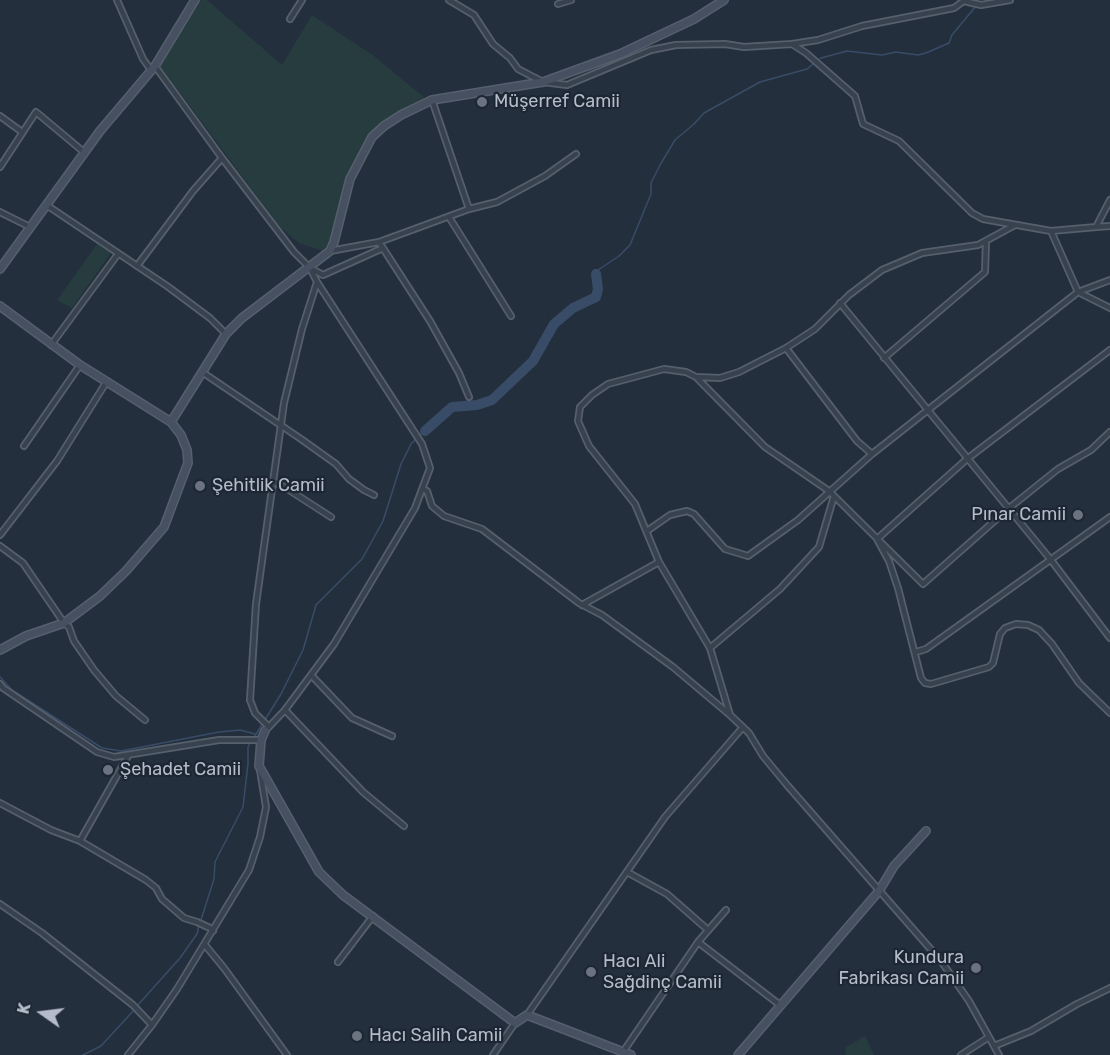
<!DOCTYPE html>
<meta charset="utf-8">
<style>
body{margin:0}
#map{position:relative;width:1110px;height:1055px;overflow:hidden;background:#242f3e;font-family:Rubik,sans-serif}
canvas{display:block}
.north{position:absolute;left:12px;top:983px;width:60px;height:60px;-webkit-text-stroke:4px #1d2633;paint-order:stroke;rotate:284deg;font-size:16px;font-weight:700;line-height:24px;text-align:center;color:#b4bcc9}
.north::after{content:'';display:block;margin:auto;width:21px;height:27px;background:#b4bcc9;clip-path:polygon(50% 0,100% 100%,50% 72%,0 100%)}
</style>
<div id="map">
<canvas width="1110" height="1055"></canvas>
<div class="north">K</div>
</div>
<script>
const context = document.querySelector('canvas').getContext('2d');
context.lineJoin = 'round';
function fillPath(path, color) { context.fillStyle = color; context.fill(path, 'evenodd'); }
const poly = rows => new Path2D(rows.map(r => 'M' + r).join(''));
function strokePath(path, color, width, dash) { context.strokeStyle = color; context.lineWidth = width; context.lineCap = dash ? 'butt' : 'round'; context.setLineDash(dash || []); context.stroke(path); }
function write(font, color, halo, rows, align = 'center') {
  context.font = font + ' Rubik,sans-serif'; context.lineWidth = 4.5; context.setLineDash([]); context.textBaseline = 'middle'; context.strokeStyle = halo; context.fillStyle = color; for (const [text, x, y, turn = 0] of rows) {
    context.save(); context.translate(x, y); context.rotate((+turn || 0) * Math.PI / 180); context.textAlign = isNaN(turn) ? turn : align; if (halo) context.strokeText(text, 0, 0); context.fillText(text, 0, 0); context.restore();
  }
}
fillPath(poly([
 [201,0,207,0,282,65,312,15,374,56,425,98,394,115,364,142,351,173,330,249,323,251,299,243,280,227,160,66],
 [97,244,111,253,72,308,57,300],
 [865,1036,874,1055,845,1055,846,1047]
]), '#263c3f');
strokePath(poly([
 [596,274,598,270,619,256,630,245,651,194,651,183,660,165,675,140,694,124,704,113,760,82,807,69,821,58,847,51,882,55,896,52,918,55,926,53,949,43,952,35,976,6],
 [419,436,425,431],
 [0,677,12,690,102,748,121,751,219,732,240,730,255,734],
 [253,739,281,694,303,650,316,605,362,559,383,521,401,464,411,444,416,439],
 [201,920,214,879,215,862,243,807,248,764,248,747,250,743],
 [137,1006,180,958,197,934,199,925],
 [83,1055,101,1046,134,1010]
]), '#394c67', 1.5);
strokePath(poly([
 [425,431,452,407,477,405,492,400,533,361,554,324,573,308,596,297,598,289,596,274]
]), '#394c67', 10);
const street = poly([
 [117,0,143,59,151,70],
 [449,0,474,15,493,44,510,58,518,69,543,82,567,85,651,50,676,45,725,44,744,47,792,44,806,53,855,96,863,124,899,141,972,213,983,219,1051,231,1078,292,1110,308],
 [964,1,981,5,1010,0],
 [558,4,571,0],
 [290,19,302,0],
 [792,44,818,40,862,26,954,8,965,0],
 [155,66,222,158,294,252,310,268,317,282,422,444,430,468,415,508,334,644,285,710,265,731],
 [432,100,469,209],
 [0,116,22,132],
 [0,167,36,112,85,153],
 [48,206,167,286,210,318,226,334],
 [0,212,30,227],
 [449,217,511,316],
 [1096,227,1110,226],
 [1051,231,1096,227,1110,200],
 [379,242,430,321,459,373,469,397],
 [330,251,379,242,469,209,497,202,545,176,576,154],
 [137,266,193,191,222,158],
 [310,268,323,275,383,248],
 [840,303,1051,560,1110,638],
 [51,345,118,254],
 [786,348,857,441,872,454],
 [1110,350,967,459,877,539,889,561,898,588,921,678,925,683,931,684,989,667,993,663,1000,634,1005,628,1016,624,1028,625,1039,630,1052,644,1079,683,1110,713],
 [884,358,985,272,986,241],
 [202,372,301,439,336,464,349,479,364,490,374,495],
 [696,377,720,378,739,372,786,348,815,329,849,295,882,270,922,253,978,245,1015,225],
 [24,446,80,365],
 [273,481,286,488,331,517],
 [422,489,427,491,432,506,444,516,482,529,579,603,602,615,673,667,730,715],
 [647,531,670,515,687,511,694,514,725,549,748,556,798,520,872,454,1078,292,1110,280],
 [0,535,57,461,107,381],
 [0,546,23,563,64,623,69,627,74,641,94,670,116,696,145,720],
 [582,605,659,562],
 [710,648,780,589,819,547,834,496],
 [916,652,926,649,1110,517],
 [312,676,352,718,392,736],
 [0,684,3,688,97,752,114,757,219,740,261,740],
 [285,710,363,792,404,826],
 [269,727,255,713,250,700,256,604,284,403,302,329,317,282],
 [0,803,51,830,80,841,128,756],
 [80,841,146,880,156,888,162,899,184,918,197,922,210,928,213,931],
 [627,872,667,894,708,930],
 [0,904,42,933,133,1005,152,1025],
 [698,942,780,1005],
 [205,945,224,968,287,1055],
 [338,962,373,916],
 [527,1015,665,817,743,727],
 [994,1046,1031,1031,1077,1004,1110,988],
 [623,1052,698,942,726,910],
 [128,1055,152,1025,177,989,249,870,260,837,266,807,260,770],
 [493,1055,515,1023],
 [961,1055,989,1037],
 [999,1055,969,1001,941,961,787,785,763,756,749,733,730,715,710,648,659,562,635,504,589,446,578,421,580,407,592,395,608,384,664,369,686,372,696,377,765,447,829,491,923,584,1008,509,1058,469,1091,450,1110,432]
]);
const secondary = poly([
 [0,269,100,131,155,66,195,0],
 [0,306,80,365,171,422,181,435,187,450,188,463,164,527,126,571,100,596,64,623,26,636,0,650],
 [171,422,226,334,242,318,330,251,334,242,350,179,372,137,384,126,401,115,432,100,543,82,620,54,694,19,724,0],
 [265,731,261,740,259,766,319,872,343,895,515,1023,527,1015,631,1055],
 [738,1055,879,891,894,866,926,831]
]);
strokePath(street, '#565f6c', 8);
strokePath(secondary, '#565f6c', 10);
strokePath(street, '#38414e', 4.5);
strokePath(secondary, '#465061', 7);
for (const [x, y, r, color] of [
 [482,102,6,"#6b7280"],
 [200,486,6,"#6b7280"],
 [1078,515,6,"#6b7280"],
 [108,770,6,"#6b7280"],
 [976,968,6,"#6b7280"],
 [591,972,6,"#6b7280"],
 [357,1036,6,"#6b7280"]
]) { const dot = new Path2D(); dot.arc(x, y, r, 0, 2 * Math.PI); context.fillStyle = color; context.fill(dot); strokePath(dot, '#1d2633', 2); }
write('18px', '#b4bcc9', '#1d2633', [
 ["Müşerref Camii",494,102],
 ["Şehitlik Camii",212,486],
 ["Pınar Camii",1066,515,"right"],
 ["Şehadet Camii",120,770],
 ["Kundura",964,958,"right"],
 ["Fabrikası Camii",964,979,"right"],
 ["Hacı Ali",603,962],
 ["Sağdinç Camii",603,983],
 ["Hacı Salih Camii",369,1036]
], 'left');
</script>
